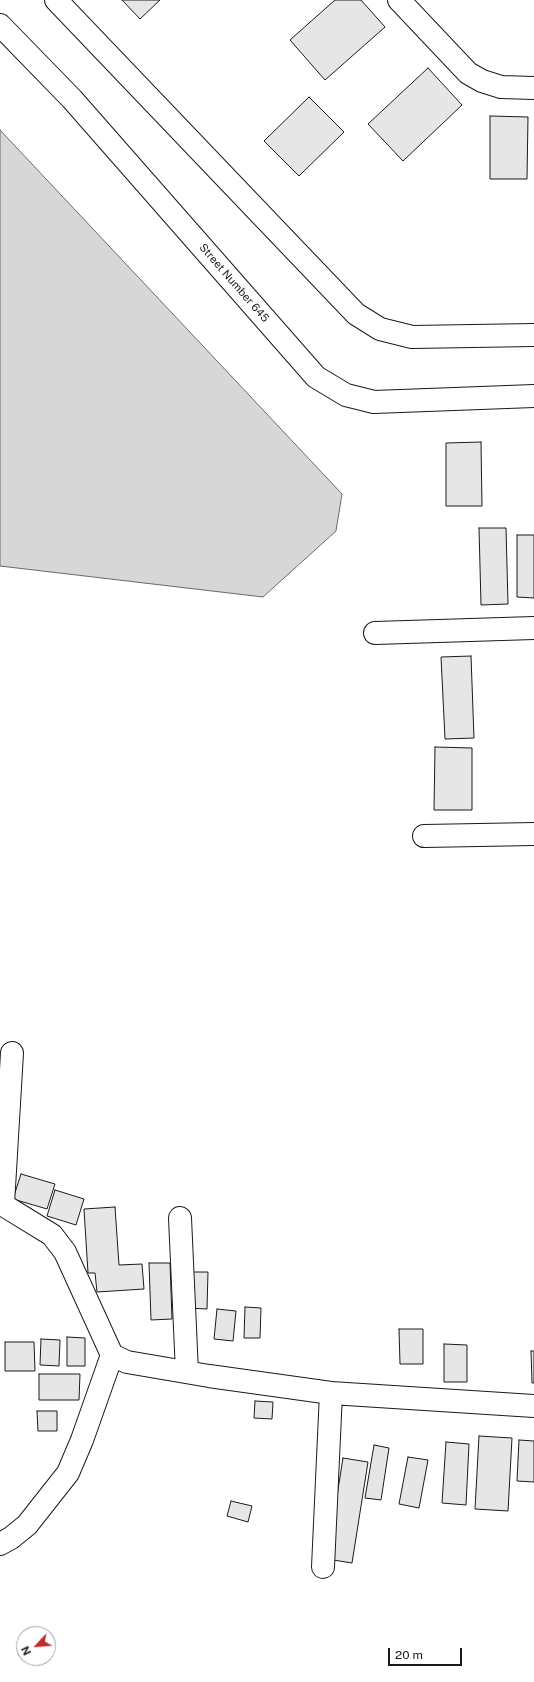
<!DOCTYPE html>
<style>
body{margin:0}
#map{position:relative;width:534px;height:1682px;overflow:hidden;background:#fff;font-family:"Public Sans",sans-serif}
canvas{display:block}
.north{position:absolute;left:16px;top:1626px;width:40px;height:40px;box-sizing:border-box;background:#fff;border:1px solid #a3a3a3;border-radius:50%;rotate:244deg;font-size:11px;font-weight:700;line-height:16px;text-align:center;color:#1a1a1a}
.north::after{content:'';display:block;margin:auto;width:14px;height:18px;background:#c62828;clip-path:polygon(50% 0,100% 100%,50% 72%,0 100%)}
.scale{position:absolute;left:388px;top:1648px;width:74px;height:18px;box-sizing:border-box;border:2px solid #1a1a1a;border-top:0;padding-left:5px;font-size:12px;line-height:14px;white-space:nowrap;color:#1a1a1a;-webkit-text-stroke:3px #fff;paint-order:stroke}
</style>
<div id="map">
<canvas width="534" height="1682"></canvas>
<div class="north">N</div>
<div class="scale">20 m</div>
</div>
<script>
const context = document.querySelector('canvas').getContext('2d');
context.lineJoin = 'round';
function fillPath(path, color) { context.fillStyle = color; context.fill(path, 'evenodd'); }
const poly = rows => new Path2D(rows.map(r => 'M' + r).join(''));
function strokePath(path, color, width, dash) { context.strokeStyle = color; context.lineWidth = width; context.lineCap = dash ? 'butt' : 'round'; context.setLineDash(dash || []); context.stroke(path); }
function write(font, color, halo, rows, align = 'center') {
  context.font = font + ' "Public Sans",sans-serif'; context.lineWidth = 3; context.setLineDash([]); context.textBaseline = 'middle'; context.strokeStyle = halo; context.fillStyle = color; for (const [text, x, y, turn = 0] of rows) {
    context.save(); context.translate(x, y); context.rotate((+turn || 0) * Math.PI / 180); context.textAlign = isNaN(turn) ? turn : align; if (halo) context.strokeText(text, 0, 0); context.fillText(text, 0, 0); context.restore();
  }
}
const water = poly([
 [0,130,342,494,336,531,263,597,0,566,0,130]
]);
fillPath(water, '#d7d7d7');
strokePath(water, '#6a6a6a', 1);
const building = poly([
 [122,0,160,0,140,19,122,0],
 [335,0,361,0,385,27,325,80,290,40,335,0],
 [428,68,462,105,403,161,368,124,428,68],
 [309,97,344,132,299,176,264,141,309,97],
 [490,116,528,117,527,179,490,179,490,116],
 [481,442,482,506,446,506,446,443,481,442],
 [479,528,506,528,508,604,481,605,479,528],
 [517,535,534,535,534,598,517,597,517,535],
 [471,656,474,738,445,739,441,657,471,656],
 [435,747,472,748,472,810,434,810,435,747],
 [21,1174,55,1184,47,1209,13,1199,21,1174],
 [55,1190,84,1199,76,1225,47,1216,55,1190],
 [115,1207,119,1265,142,1264,144,1289,97,1292,95,1273,88,1273,84,1209,115,1207],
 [149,1263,170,1263,172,1319,151,1320,149,1263],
 [187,1272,208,1272,207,1309,186,1308,187,1272],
 [245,1307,261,1308,260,1338,244,1338,245,1307],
 [217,1309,236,1311,233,1341,214,1339,217,1309],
 [399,1329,423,1329,423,1364,400,1364,399,1329],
 [67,1337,85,1338,85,1366,67,1366,67,1337],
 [41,1339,60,1340,59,1366,40,1365,41,1339],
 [5,1342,34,1342,35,1371,5,1371,5,1342],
 [444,1344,467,1345,467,1382,444,1382,444,1344],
 [531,1351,534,1351,534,1383,532,1383,531,1351],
 [39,1374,80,1374,79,1400,39,1400,39,1374],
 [255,1401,273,1402,272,1419,254,1418,255,1401],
 [37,1411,57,1411,57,1431,38,1431,37,1411],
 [479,1436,512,1438,508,1511,475,1509,479,1436],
 [519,1440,534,1441,534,1482,517,1481,519,1440],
 [446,1442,469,1444,466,1505,442,1503,446,1442],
 [374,1445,389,1448,381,1500,365,1498,374,1445],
 [408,1457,428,1460,419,1508,399,1504,408,1457],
 [343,1458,368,1462,352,1563,327,1559,343,1458],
 [231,1501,252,1506,248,1522,227,1516,231,1501]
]);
fillPath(building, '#e6e6e6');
strokePath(building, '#1a1a1a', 1);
const minor = poly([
 [56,0,356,314,380,329,412,337,534,335],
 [399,0,468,73,482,81,501,87,534,88],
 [0,25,72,99,316,377,346,395,374,402,534,396],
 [375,633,534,628],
 [424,836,534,834],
 [0,1203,52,1235,65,1252,112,1355,82,1440,68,1473,27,1525,11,1538,0,1544],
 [3,1204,12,1053],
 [180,1218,187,1372],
 [112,1355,127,1362,209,1376,331,1393,534,1406],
 [323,1567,331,1393]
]);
strokePath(minor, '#1a1a1a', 24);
strokePath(minor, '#fff', 22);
write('11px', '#1a1a1a', '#fff', [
 ["Street Number 645",234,283,49]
]);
</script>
